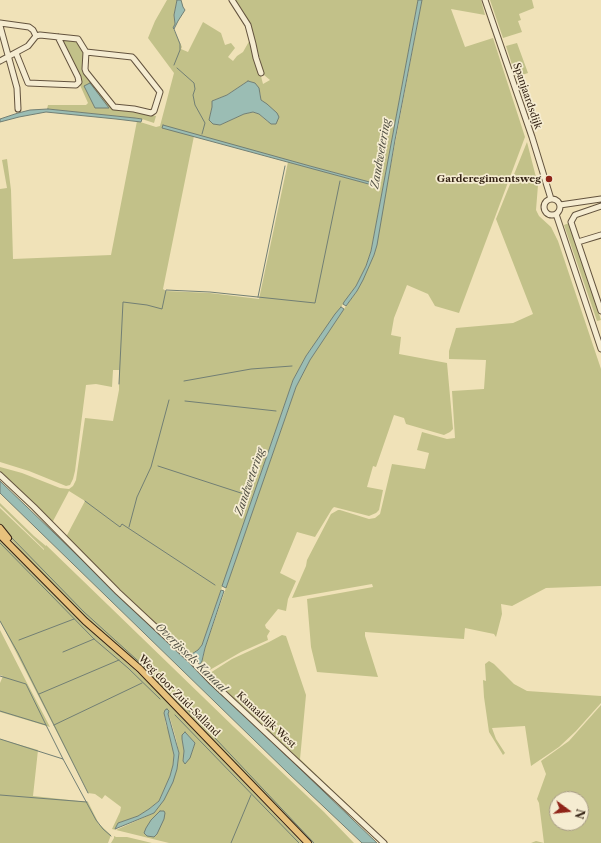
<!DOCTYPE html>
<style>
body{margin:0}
#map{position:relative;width:601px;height:843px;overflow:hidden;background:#f0e2b8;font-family:"Libre Caslon Text",serif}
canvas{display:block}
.north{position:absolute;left:549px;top:791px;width:40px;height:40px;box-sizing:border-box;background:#f5ecd1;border:1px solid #a89c86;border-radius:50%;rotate:105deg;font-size:11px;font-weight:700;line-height:16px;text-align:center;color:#342315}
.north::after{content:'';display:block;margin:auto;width:14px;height:18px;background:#8f2418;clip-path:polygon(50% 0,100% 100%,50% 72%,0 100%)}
</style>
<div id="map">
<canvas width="601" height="843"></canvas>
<div class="north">N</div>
</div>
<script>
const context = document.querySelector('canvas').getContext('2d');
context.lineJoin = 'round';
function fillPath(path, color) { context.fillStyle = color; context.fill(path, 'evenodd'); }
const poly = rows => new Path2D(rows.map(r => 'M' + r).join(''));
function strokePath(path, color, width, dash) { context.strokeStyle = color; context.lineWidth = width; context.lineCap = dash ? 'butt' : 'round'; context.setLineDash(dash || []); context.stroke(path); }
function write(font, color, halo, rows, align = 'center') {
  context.font = font + ' "Libre Caslon Text",serif'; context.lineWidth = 3.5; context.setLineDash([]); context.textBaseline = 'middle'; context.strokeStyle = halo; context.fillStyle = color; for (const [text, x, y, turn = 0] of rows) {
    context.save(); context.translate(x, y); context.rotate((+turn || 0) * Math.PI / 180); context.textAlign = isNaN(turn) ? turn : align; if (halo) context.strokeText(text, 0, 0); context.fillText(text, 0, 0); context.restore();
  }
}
fillPath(poly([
 [167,0,177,0,174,15,175,24,173,28,182,47,181,49,188,52,203,22,221,33,225,45,231,43,235,48,228,57,233,61,237,56,243,52,251,38,263,84,270,80,264,75,250,23,233,0,418,0,371,251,366,266,356,286,306,356,293,380,202,645,198,650,190,654,190,657,66,537,85,501,69,491,52,523,0,473,0,467,22,473,60,488,69,489,73,486,76,480,85,418,113,421,119,390,119,370,113,370,112,387,96,384,86,385,75,471,73,479,70,485,66,486,29,471,0,462,0,189,7,188,2,160,7,159,11,190,13,259,111,255,137,121,156,127,160,126,174,73,148,38,155,21],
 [248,81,255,83,260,93,261,100,273,110,268,122,259,114,253,112,244,114,220,125,209,120,212,107,212,101,227,95],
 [163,128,310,166,377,184,376,186,288,162,259,299,210,293,166,291,163,289,194,136],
 [422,0,481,0,485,15,451,9,465,47,493,38,525,137,459,313,435,306,428,294,407,285,394,318,391,335,401,337,399,354,447,363,453,429,450,432,444,435,406,424,404,418,394,415,376,467,373,466,367,487,383,490,379,510,376,513,369,516,334,507,332,509,315,537,297,532,280,573,296,581,288,599,286,611,278,609,265,625,266,628,270,631,267,636,268,640,241,652,208,671,201,664,203,658,205,648,296,387,310,360,346,306,357,291,374,255],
 [490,0,532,0,534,8,519,14,521,20,518,21,522,32,503,38],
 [64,40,77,42,84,55,84,73,113,108,137,111,156,116,154,123,142,119,47,109,48,105,86,105,88,103,80,85,81,79,62,41],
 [517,43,528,73,516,77,506,46],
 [527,142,538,185,536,210,539,216,551,227,558,241,601,369,601,586,546,588,512,606,501,604,502,614,496,637,494,634,465,628,464,639,365,632,365,636,378,677,317,672,311,647,307,599,373,587,372,584,292,598,306,566,307,560,331,514,338,510,340,510,369,519,375,518,380,514,392,464,425,469,429,453,417,450,422,432,447,439,455,438,452,391,484,389,486,360,449,359,449,351,456,328,513,323,533,314,496,219],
 [569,223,601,320,597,321,564,225],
 [0,503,34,536,46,546,46,545,234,727,324,812,354,843,311,843,153,678,131,657,78,611,28,559,0,527,0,508,44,550,44,549,0,506],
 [0,537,87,627,147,681,302,843,169,843,112,829,120,812,121,807,105,795,102,799,95,794,88,793,0,621],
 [165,710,170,718,176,739,179,753,177,769,154,813,116,830,115,829,118,823,138,816,149,809,159,801,170,776,173,765,174,755,171,737,166,725,164,713],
 [185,732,195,743,192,752,183,761,184,751,182,739],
 [0,630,27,683,50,727,0,712,0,683,3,676,0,675],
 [282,635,286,636,306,695,300,759,388,843,385,843,210,676,210,673,232,659,269,642],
 [489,661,494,664,514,684,527,691,601,696,601,703,576,731,559,747,531,766,525,726,492,728,496,739,505,753,503,755,489,732,484,697,483,680,486,681,485,664],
 [601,705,601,843,531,843,536,841,544,843,539,803,537,799,546,774,541,761,569,741],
 [557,799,581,799,581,823,557,823],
 [0,739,38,750,33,796,88,802,99,824,111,835,108,843,0,843],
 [114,836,116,837,127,837,152,843,111,843,114,838]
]), '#c2c189');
const water = poly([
 [177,0,181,0,183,7,185,10,178,21,174,29,173,28,175,24,174,15,177,0],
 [418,0,422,0,395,140,377,245,374,255,363,280,357,291,346,306,343,304,344,302,356,286,366,266,371,251,418,0],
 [248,81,255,83,259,88,261,100,267,104,277,113,279,117,276,124,271,124,259,114,253,112,244,114,220,125,213,124,209,120,212,107,212,101,227,95,248,81],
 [90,83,109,108,95,108,84,86,90,83],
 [48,109,135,118,142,119,141,122,116,119,46,112,19,117,0,122,0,119,18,113,30,110,48,109],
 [163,125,310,166,377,184,376,186,162,128,163,125],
 [341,307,344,309,310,360,296,387,226,588,222,586,293,380,306,356,335,314,341,307],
 [0,481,187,661,192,656,190,655,198,650,202,645,221,590,224,591,205,648,202,661,199,666,197,664,199,662,194,658,190,663,377,843,362,843,288,773,0,493,0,481],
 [167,709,169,711,168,714,179,753,177,769,173,782,164,800,154,813,115,829,118,823,138,816,149,809,159,801,170,776,173,765,174,755,164,713,165,710,167,709],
 [185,732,195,743,190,758,185,764,183,761,184,751,182,739,182,735,185,732],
 [160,811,164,811,165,813,164,819,157,834,154,837,147,836,144,833,146,828,151,820,160,811]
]);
fillPath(water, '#9bbdb4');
strokePath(water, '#727f74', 1);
strokePath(poly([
 [174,29,180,44,180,50,174,65],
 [177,68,194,83,195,89,193,95,195,105,205,123,202,134],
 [258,297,285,166],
 [184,381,251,369,292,366],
 [119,384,123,302,147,305,162,309,166,290,210,292,315,303,340,181],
 [185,401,276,411],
 [158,466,247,495],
 [85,501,120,527,122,524,215,585],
 [129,527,137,497,151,467,169,400],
 [10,536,84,612,168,688],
 [0,543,94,639,128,668,160,699],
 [0,621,18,653,88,793],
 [19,640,74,619],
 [63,652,94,639],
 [0,676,26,684,46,725],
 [39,694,119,660],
 [181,702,314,843],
 [0,711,46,725,63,759],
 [175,715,299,843],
 [54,725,142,683],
 [0,739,63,759,96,820,103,829,111,836],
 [0,795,87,802],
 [231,843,251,795]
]), '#727f74', 1);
const minor = poly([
 [232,0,248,25,253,44,256,58,261,73],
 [485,0,532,137,551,199],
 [0,23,29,27,33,30,36,36],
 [0,26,17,88,18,109],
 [86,52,132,57,134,59,160,92,154,111,151,113,134,109,114,107,86,72,85,69,86,52],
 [16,53,28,83,76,85,79,82,78,77,58,37],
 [0,61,28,46,36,36,40,35,78,39,86,52],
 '544 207a8 8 0 1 1 16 0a8 8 0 1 1-16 0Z',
 [560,205,601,199],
 [601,206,575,215,571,222,601,311],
 [556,214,601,349],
 [578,242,601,235],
 [0,475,34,507,118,592,192,661,212,682,384,843]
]);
const major = poly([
 [0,528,8,538],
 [0,535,85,621,140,669,308,843]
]);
strokePath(minor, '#63533e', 7);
strokePath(major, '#342315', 8);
strokePath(minor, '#f5ecd1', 5);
strokePath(major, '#e8c17c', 6);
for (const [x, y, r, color] of [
 [549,179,4,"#8f2418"]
]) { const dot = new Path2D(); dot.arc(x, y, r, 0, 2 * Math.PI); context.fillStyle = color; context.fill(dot); strokePath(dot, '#f5ecd1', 1.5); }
write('10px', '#342315', '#f5ecd1', [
 ["Spanjaardsdijk",527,96,71],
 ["Weg door Zuid-Salland",179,696,45],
 ["Kanaaldijk West",266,720,43]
]);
write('bold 10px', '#342315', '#f5ecd1', [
 ["Garderegimentsweg",541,179]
], 'right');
write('italic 11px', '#535145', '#f5ecd1', [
 ["Zandwetering",381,154,-80],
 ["Zandwetering",250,482,-71],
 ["Overijssels Kanaal",191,658,44]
]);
</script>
